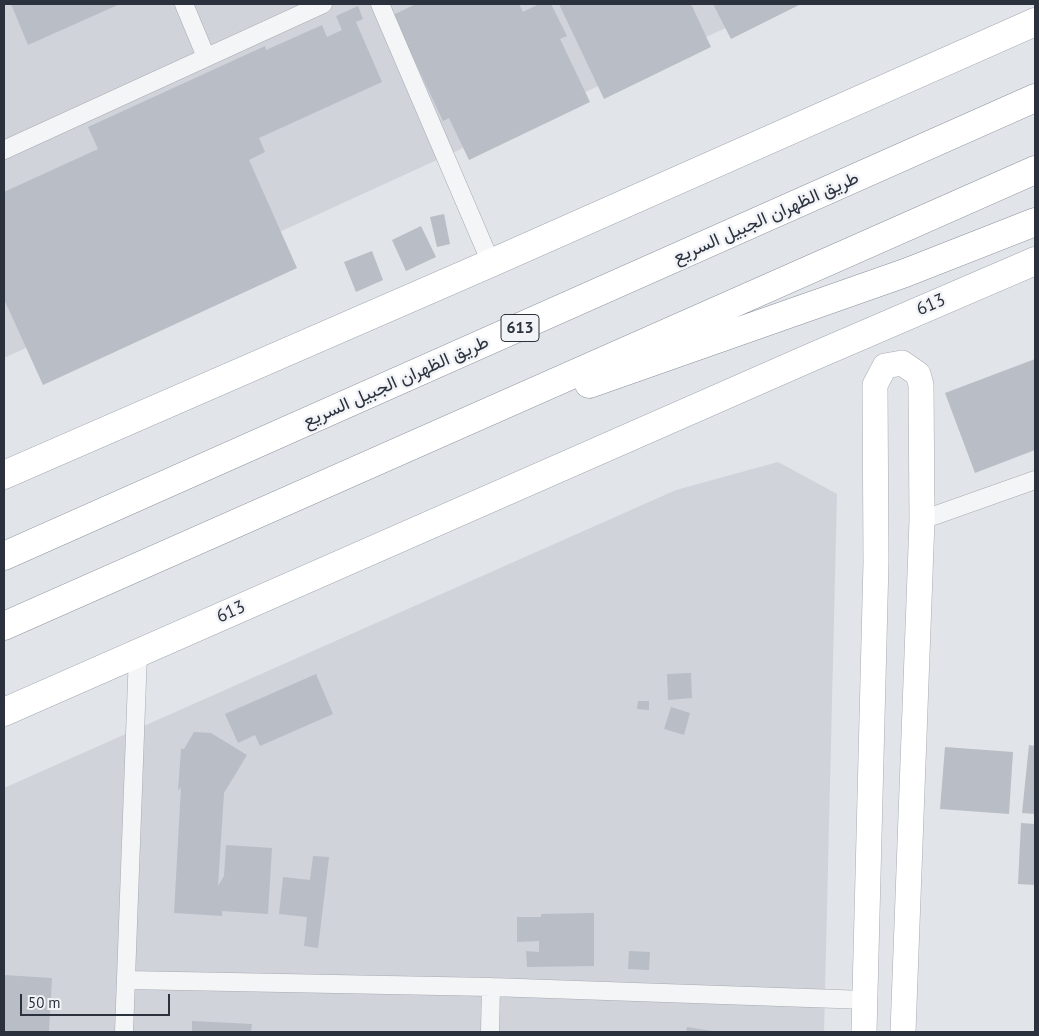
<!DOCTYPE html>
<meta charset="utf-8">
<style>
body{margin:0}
#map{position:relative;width:1039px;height:1036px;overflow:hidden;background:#e1e4e8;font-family:"PT Sans",sans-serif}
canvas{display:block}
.frame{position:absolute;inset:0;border:5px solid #2b323e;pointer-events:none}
.scale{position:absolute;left:20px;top:994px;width:150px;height:22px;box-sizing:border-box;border:2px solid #2b323e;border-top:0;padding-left:6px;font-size:15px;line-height:18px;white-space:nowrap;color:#2b323e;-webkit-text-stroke:4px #f1f3f6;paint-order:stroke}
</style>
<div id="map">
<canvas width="1039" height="1036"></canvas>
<div class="frame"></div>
<div class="scale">50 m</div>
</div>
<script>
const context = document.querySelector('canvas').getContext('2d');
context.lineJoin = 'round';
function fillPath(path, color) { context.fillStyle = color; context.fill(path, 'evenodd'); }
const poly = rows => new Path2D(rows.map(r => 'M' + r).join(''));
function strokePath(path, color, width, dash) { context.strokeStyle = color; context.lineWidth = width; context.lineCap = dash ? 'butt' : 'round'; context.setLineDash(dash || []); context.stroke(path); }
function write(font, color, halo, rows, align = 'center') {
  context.font = font + ' "PT Sans",Vazirmatn,sans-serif'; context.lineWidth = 5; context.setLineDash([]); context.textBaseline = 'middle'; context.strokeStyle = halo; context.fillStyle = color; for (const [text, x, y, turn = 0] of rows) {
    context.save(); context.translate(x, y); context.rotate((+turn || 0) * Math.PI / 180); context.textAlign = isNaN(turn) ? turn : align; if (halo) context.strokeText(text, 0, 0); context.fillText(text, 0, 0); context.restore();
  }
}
fillPath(poly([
 [4,4,778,4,4,358],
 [778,462,837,494,824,1032,4,1032,4,788,676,490]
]), '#d0d3da');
fillPath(poly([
 [11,4,120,4,28,45],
 [416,4,519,4,523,12,539,4,551,4,567,36,560,39,590,102,469,160,449,118,443,121,393,15],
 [559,4,691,4,711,47,604,99],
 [713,4,801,4,731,39],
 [358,6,363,19,356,22,382,82,259,138,265,152,249,160,297,268,43,385,4,299,4,192,98,149,88,127,265,46,266,50,322,25,327,37,342,30,336,16],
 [444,214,450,244,437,247,430,217],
 [421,226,436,257,406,271,392,240],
 [372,251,383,280,356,292,344,262],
 [1035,359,1035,450,975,473,945,393],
 [691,673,692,698,668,700,667,674],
 [316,674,333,714,260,746,255,735,238,743,225,714],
 [638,701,649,701,649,710,637,709],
 [671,707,690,713,684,735,664,729],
 [194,732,211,733,247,755,224,793,218,886,224,876,226,845,272,848,268,914,222,911,222,916,174,913,181,787,178,791,181,749,184,749],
 [1029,745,1035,746,1035,814,1022,813],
 [945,747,1013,752,1009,814,940,809],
 [1021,823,1035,824,1035,885,1018,884],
 [313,856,329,857,318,948,304,946,307,917,279,914,283,877,310,880],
 [594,913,594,966,527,967,526,951,539,952,539,941,517,942,517,917,541,917,541,914],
 [629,951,650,952,649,970,628,969],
 [4,975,52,978,49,1032,4,1032],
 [192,1021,252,1024,251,1032,192,1032],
 [687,1027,712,1031,712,1032,686,1032]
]), '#b9bdc5');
const street = poly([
 [184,4,206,57],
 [380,4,491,263],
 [4,150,323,4],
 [922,520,1035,480],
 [126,980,491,987,866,1000],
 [124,1032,138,653],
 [490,1032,491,987]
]);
const secondary = poly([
 [864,1032,876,562,875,385,885,366,902,363,918,374,921,385,922,520,903,1032]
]);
const primary = poly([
 [4,475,491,263,1035,22],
 [4,712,812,357,1035,261]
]);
const highway = poly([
 [589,384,905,273,1035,222],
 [4,556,1035,98],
 [4,626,1035,170]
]);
strokePath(street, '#a7abb2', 19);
strokePath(secondary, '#a7abb2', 26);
strokePath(primary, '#a2a8b3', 29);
strokePath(highway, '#8a919e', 29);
strokePath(street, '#f4f5f7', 18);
strokePath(secondary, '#fff', 25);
strokePath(primary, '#fff', 28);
strokePath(highway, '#fff', 28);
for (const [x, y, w] of [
 [520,328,38]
]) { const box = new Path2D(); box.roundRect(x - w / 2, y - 13.5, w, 27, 4); context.fillStyle = '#f1f3f6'; context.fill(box); strokePath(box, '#2b323e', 1); }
write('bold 16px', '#2b323e', null, [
 ["613",520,328]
]);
write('18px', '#2b323e', '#f1f3f6', [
 ["طريق الظهران الجبيل السريع",766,218,-24],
 ["613",931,305,-23],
 ["طريق الظهران الجبيل السريع",396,382,-24],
 ["613",231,612,-24]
]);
</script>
